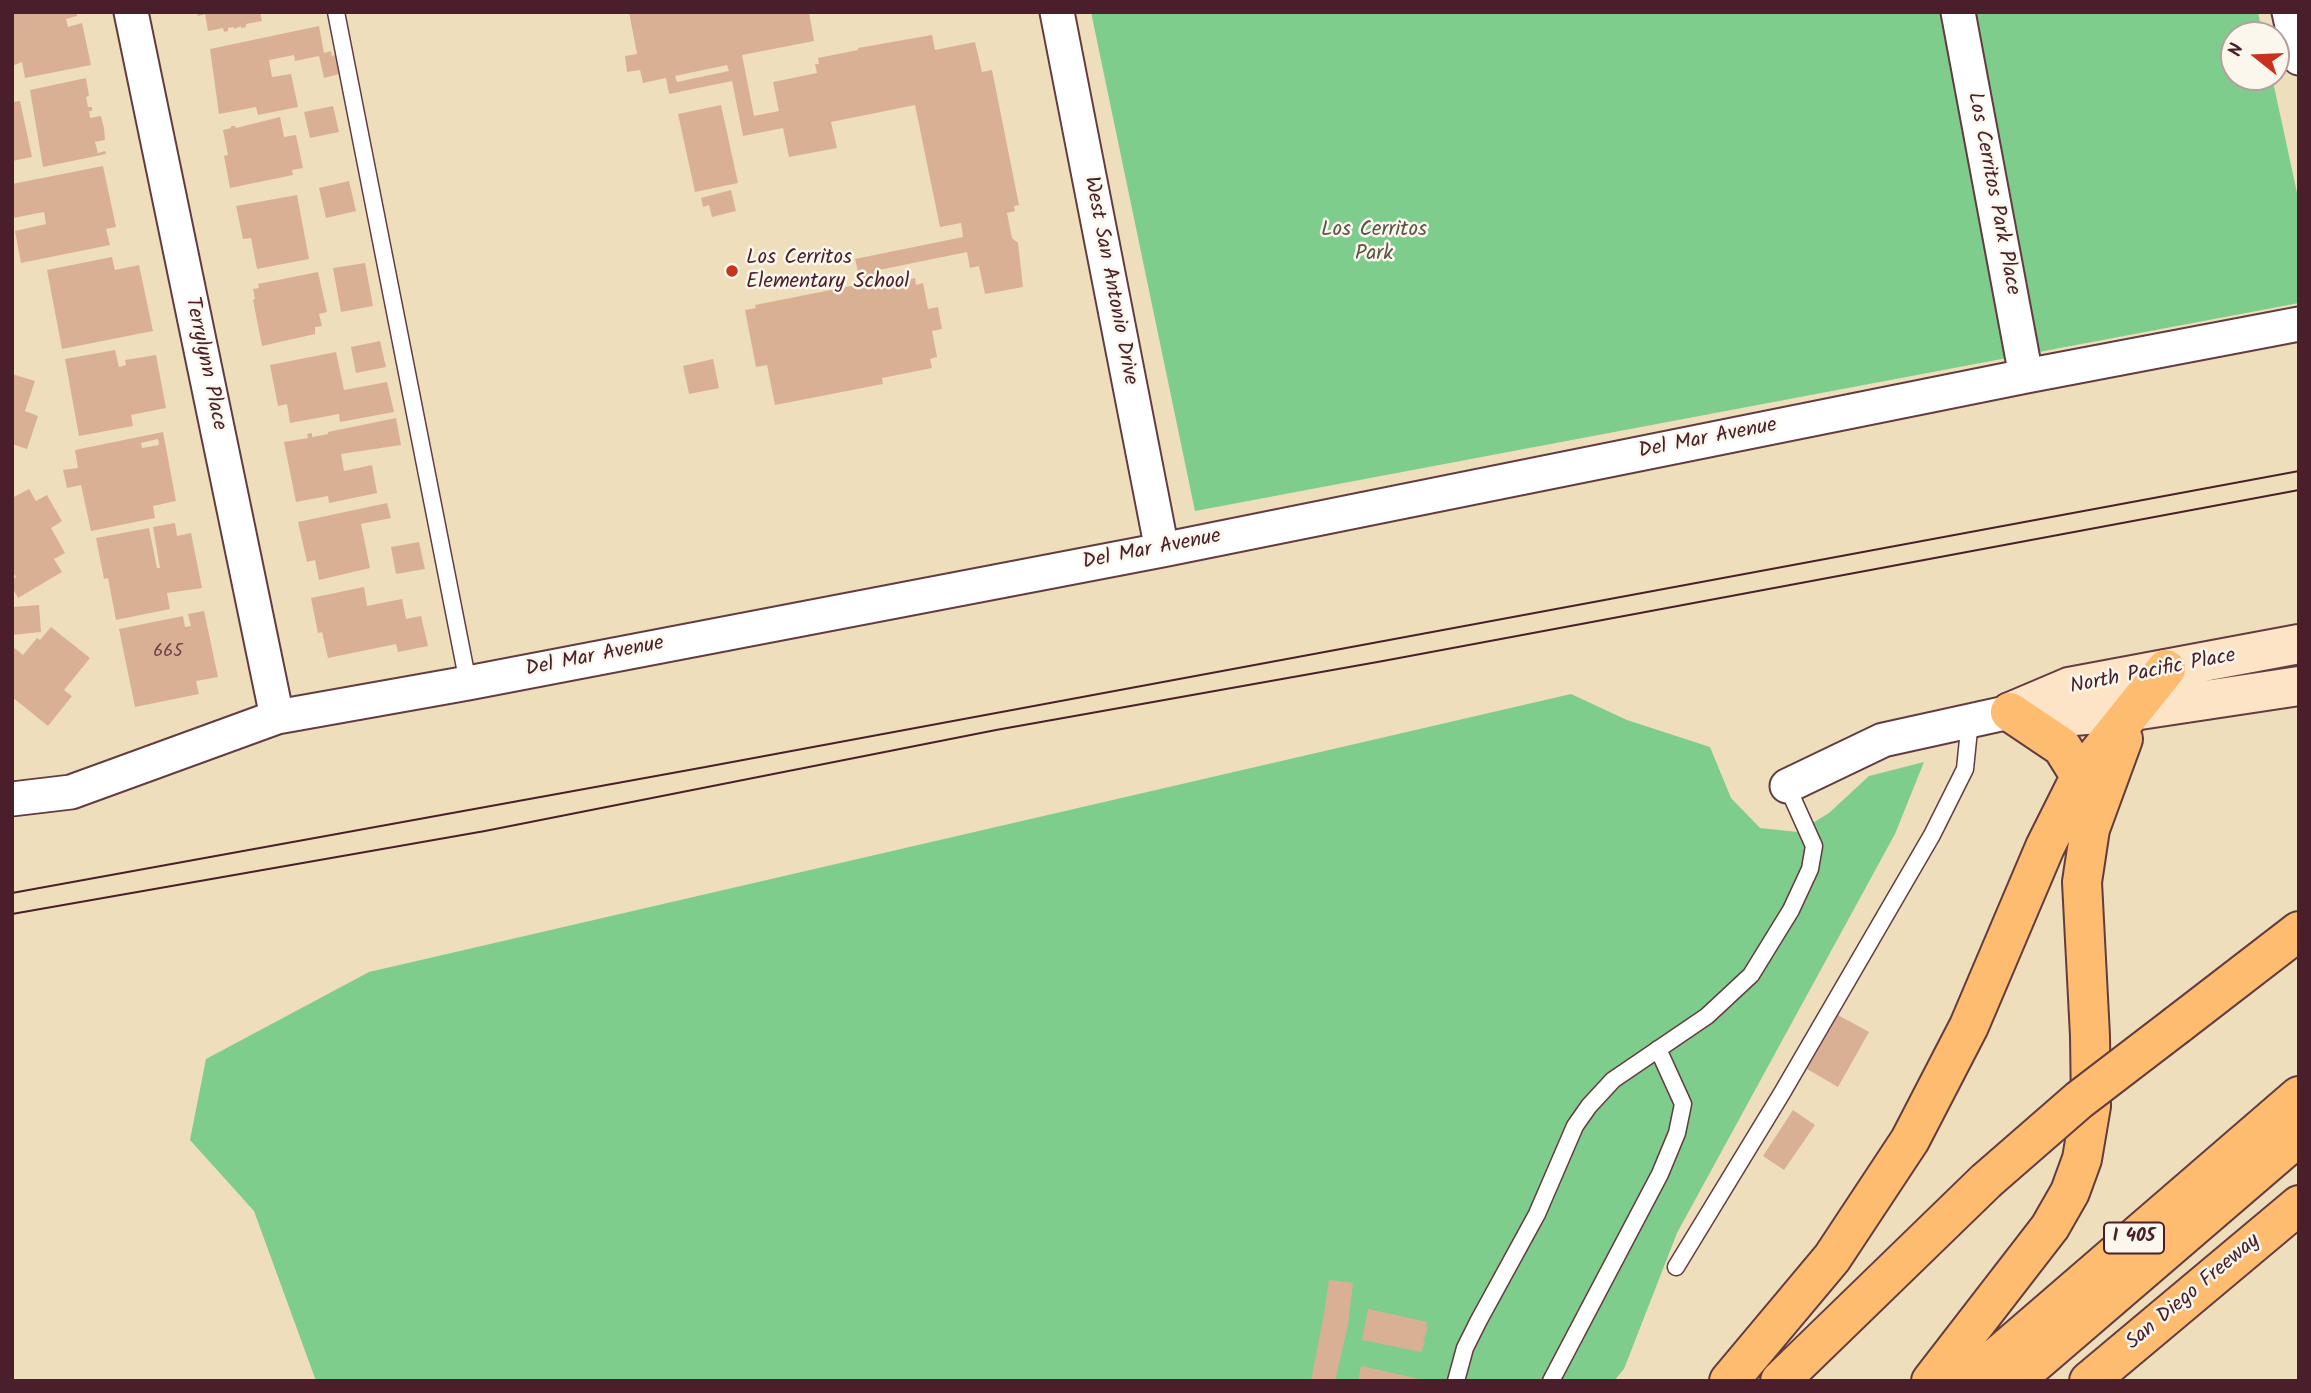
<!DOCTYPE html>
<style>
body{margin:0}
#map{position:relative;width:2311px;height:1393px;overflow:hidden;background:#efdebc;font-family:Kalam,sans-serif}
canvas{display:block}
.frame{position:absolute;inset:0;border:14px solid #4a1f2b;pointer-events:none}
.north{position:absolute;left:2220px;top:21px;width:70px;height:70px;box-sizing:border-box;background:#fbf7ec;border:2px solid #b4a19f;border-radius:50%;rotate:288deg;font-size:19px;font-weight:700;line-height:28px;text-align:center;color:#4a1f2b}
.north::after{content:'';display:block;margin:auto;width:24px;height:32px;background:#c8321e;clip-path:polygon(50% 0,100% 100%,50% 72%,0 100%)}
</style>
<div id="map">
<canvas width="2311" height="1393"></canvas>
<div class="frame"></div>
<div class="north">N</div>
</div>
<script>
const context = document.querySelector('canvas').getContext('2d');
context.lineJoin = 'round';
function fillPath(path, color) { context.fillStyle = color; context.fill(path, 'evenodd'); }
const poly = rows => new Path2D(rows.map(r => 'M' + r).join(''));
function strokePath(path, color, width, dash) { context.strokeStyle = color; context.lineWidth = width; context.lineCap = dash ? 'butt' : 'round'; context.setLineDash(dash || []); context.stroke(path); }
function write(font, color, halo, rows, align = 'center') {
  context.font = font + ' Kalam,sans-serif'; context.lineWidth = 5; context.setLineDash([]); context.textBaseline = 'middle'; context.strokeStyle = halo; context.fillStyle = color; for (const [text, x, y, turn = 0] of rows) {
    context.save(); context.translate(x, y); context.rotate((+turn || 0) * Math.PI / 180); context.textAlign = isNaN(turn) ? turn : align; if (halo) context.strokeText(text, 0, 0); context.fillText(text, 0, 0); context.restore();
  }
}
fillPath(poly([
 [1091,12,2258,12,2263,35,2234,35,2234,77,2272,77,2299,202,2299,303,1195,511],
 [1571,694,1627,720,1710,747,1731,798,1760,828,1798,832,1829,813,1869,776,1924,762,1895,834,1677,1233,1624,1369,1614,1381,316,1381,254,1211,190,1140,206,1059,369,972]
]), '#7ecd8d');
fillPath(poly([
 [12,12,76,12,77,16,66,19,68,27,82,23,91,65,25,78,22,62,12,66],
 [197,12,260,12,262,21,246,24,246,27,241,28,241,26,234,29,234,27,228,28,228,31,224,32,223,28,208,31,205,14,198,16],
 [629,12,809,12,814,41,742,55,754,116,779,111,773,82,817,73,815,64,819,64,818,58,858,50,858,48,932,35,935,50,975,42,982,72,992,70,1019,205,1014,206,1015,211,1007,213,1012,238,1018,243,1023,287,985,294,979,266,970,268,967,252,874,271,878,286,915,278,916,285,923,283,928,309,938,307,942,329,932,331,937,357,930,359,932,368,882,378,883,384,775,405,767,365,756,367,745,310,756,308,755,305,861,284,855,259,963,237,961,223,940,227,915,105,831,122,837,148,789,157,783,128,743,136,732,81,669,94,666,78,643,83,640,70,627,72,625,56,637,54],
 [727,65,729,71,677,82,675,76],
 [319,26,324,53,331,51,332,56,335,55,339,74,324,78,319,56,295,61,294,55,269,60,272,77,291,74,298,107,258,115,256,107,219,114,210,49],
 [86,78,89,96,86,97,88,107,92,107,92,111,89,111,90,118,101,116,104,128,105,140,95,142,98,153,105,151,106,154,43,167,30,90],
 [20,101,32,157,12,161,12,102],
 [721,105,738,183,695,192,678,114],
 [333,106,339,132,310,138,304,112],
 [280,117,284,137,296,135,303,168,292,170,293,175,230,188,224,156,228,155,223,130,231,128,231,126,235,126,236,128],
 [103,166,116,227,106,229,110,245,21,263,15,231,46,224,44,212,13,218,12,184],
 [349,181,356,211,326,218,319,188],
 [731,190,736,211,712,217,709,205,703,207,701,198],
 [297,195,309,259,257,269,251,238,243,239,236,206],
 [112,257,115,270,139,265,153,331,62,349,47,270],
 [365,263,373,306,341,312,333,268],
 [318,272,327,312,319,314,322,326,315,327,315,334,262,346,253,300,255,299,253,289,259,288,258,284],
 [380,341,386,367,356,373,351,347],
 [115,350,119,367,126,365,125,360,156,355,166,408,131,415,133,426,79,436,65,359],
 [336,352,344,390,387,382,394,412,340,422,339,414,290,423,287,404,278,406,270,365],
 [713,359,719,388,689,394,683,366],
 [12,374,35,381,25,411,38,416,27,449,12,444],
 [396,418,401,445,341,454,344,471,372,465,377,493,329,503,328,496,296,502,284,442,308,438,307,434,312,433,312,437,328,434,328,432],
 [163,432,176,501,153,506,155,518,91,531,81,485,67,488,63,470,78,468,75,450],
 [158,439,159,445,142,448,141,443],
 [29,489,36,501,47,495,62,521,51,528,65,553,54,559,62,572,18,598,12,587,12,579,16,577,14,574,12,575,12,498],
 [387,503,391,518,361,524,370,568,319,580,315,560,307,562,298,522],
 [175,523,177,536,191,533,202,588,167,593,170,609,116,620,108,578,104,579,96,538,149,528,157,568,160,568,153,527],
 [419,542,425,569,396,574,391,547],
 [364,587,367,606,402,599,406,619,421,616,428,646,398,652,396,644,328,658,322,632,318,633,311,598],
 [39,605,41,632,12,635,12,607],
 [204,611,218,677,196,681,199,694,135,707,119,629,183,616,185,627,191,626,188,614],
 [51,627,90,658,64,690,72,696,48,726,12,697,12,646,23,655,37,638,40,640],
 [1838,1015,1869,1032,1838,1087,1807,1069],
 [1793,1110,1815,1125,1784,1170,1763,1156],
 [1329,1280,1353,1283,1348,1325,1335,1381,1311,1381,1324,1314],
 [1368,1309,1427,1322,1426,1327,1428,1327,1423,1342,1425,1342,1421,1352,1362,1340],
 [1361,1366,1424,1380,1424,1381,1358,1381]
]), '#dab095');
const lane = poly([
 [336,12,468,683],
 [1676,1267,1782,1093,1932,835,1965,769,1970,720],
 [1456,1381,1465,1348,1479,1320,1537,1214,1575,1126,1589,1106,1613,1080,1707,1016,1751,975,1791,910,1810,869,1814,846,1787,786],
 [1551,1381,1660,1174,1677,1133,1683,1104,1658,1049]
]);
const street = poly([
 [131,12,277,717],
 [1057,12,1162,550],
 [1958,12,2026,376],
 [2289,12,2299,58],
 [1787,786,1883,740,2010,712],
 [12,799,71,792,277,717,468,683,1162,550,2026,376,2299,324]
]);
const secondary = poly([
 [2010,712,2069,687,2299,644],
 [2019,712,2074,716,2133,711,2299,686]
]);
const highway = poly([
 [2010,712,2062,747,2092,795],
 [2177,1025,2299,931],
 [1729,1381,1832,1258,1910,1140,1969,1026,2045,847,2081,775,2166,669],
 [1780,1381,1986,1181],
 [1931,1381,2050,1227,2070,1192,2082,1159,2091,1106,2090,1036,2082,882,2090,829,2123,739],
 [1969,1381,2299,1096],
 [2014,1381,2299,1136],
 [2089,1381,2299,1205]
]);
strokePath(lane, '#633c41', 19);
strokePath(street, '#633c41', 37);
strokePath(secondary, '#633c41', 42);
strokePath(highway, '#633c41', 42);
strokePath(lane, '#fff', 16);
strokePath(street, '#fff', 33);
strokePath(secondary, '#fee4c6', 38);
strokePath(highway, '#fdbc70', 38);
strokePath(poly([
 [12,893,700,768,2299,471],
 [12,914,485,831,996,730,1383,661,2299,490]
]), '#4a1f2b', 2);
const highwayBridge = poly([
 [1986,1181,2079,1100,2177,1025]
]);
strokePath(highwayBridge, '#633c41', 42, []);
strokePath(highwayBridge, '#fdbc70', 38);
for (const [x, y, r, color] of [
 [732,271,7,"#c8321e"]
]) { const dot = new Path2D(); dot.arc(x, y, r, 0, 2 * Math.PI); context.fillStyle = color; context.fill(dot); strokePath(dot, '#fbf7ec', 2.5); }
write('18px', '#6e4346', null, [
 ["665",168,653]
]);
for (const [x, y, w] of [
 [2134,1238,60]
]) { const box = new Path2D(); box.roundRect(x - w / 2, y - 15.5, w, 31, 5); context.fillStyle = '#fbf7ec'; context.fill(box); strokePath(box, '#4a1f2b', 2); }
write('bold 19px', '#4a1f2b', null, [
 ["I 405",2134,1238]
]);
write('21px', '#4a1f2b', '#fbf7ec', [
 ["Los Cerritos Park Place",1992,194,79],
 ["West San Antonio Drive",1109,281,79],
 ["Terrylynn Place",204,364,78],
 ["Del Mar Avenue",1708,440,-11],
 ["Del Mar Avenue",1152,551,-11],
 ["Del Mar Avenue",595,658,-11],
 ["North Pacific Place",2153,673,-11],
 ["San Diego Freeway",2194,1293,-40]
]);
write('21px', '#5a5348', '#fbf7ec', [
 ["Los Cerritos",1374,231],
 ["Park",1374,255]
]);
write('21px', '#4a1f2b', '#fbf7ec', [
 ["Los Cerritos",746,259],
 ["Elementary School",746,283]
], 'left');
</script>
